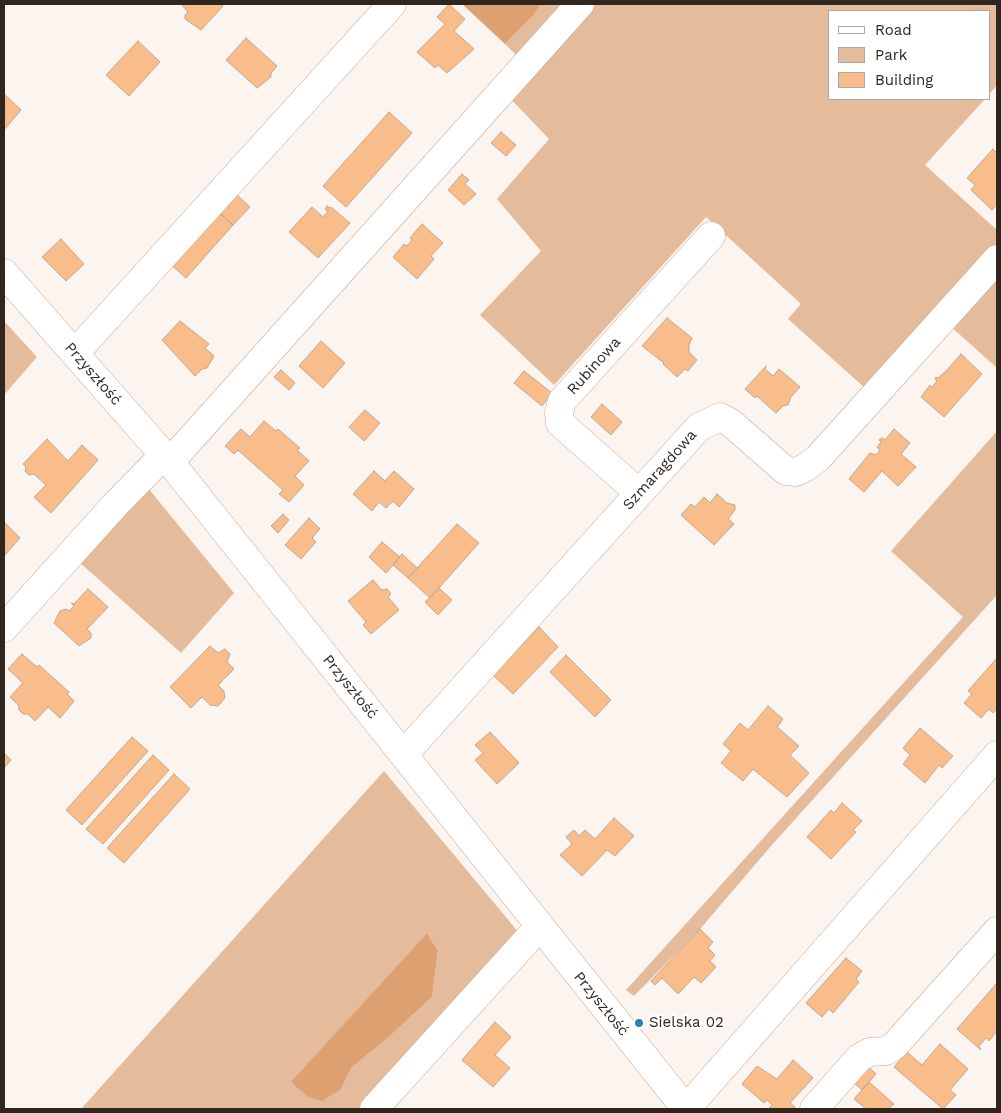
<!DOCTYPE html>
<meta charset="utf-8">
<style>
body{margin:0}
#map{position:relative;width:1001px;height:1113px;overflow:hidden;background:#fbf4ef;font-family:"Work Sans",sans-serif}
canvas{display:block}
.frame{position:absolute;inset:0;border:5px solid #31261d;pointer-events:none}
.legend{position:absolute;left:828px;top:10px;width:162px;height:90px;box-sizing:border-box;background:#fff;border:1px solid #ada8a5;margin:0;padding:6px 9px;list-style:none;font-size:15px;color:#31261d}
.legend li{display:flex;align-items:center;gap:10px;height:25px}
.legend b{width:25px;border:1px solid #ada8a5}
</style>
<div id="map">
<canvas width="1001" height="1113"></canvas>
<div class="frame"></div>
<ul class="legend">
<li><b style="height:6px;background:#fff"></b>Road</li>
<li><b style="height:14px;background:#e5bc9b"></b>Park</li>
<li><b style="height:14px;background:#f9bc8b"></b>Building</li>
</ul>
</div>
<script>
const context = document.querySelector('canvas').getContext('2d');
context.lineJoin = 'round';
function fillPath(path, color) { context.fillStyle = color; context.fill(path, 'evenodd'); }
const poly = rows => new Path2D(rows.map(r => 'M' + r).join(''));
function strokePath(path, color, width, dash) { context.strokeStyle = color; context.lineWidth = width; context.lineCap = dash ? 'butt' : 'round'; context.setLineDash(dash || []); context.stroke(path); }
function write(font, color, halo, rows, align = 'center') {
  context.font = font + ' "Work Sans",sans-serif'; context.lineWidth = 4.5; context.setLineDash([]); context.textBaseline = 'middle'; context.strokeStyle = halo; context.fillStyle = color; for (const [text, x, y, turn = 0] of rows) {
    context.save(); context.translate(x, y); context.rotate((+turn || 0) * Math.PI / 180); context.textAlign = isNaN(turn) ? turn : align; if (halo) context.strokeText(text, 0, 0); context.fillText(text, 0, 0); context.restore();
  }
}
fillPath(poly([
 [541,4,997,4,997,85,990,93,990,11,830,11,830,99,985,99,925,165,997,230,997,243,866,389,788,319,801,304,706,217,554,385,480,315,541,251,497,199,549,139,508,96,522,61,505,44,533,16],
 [997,272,997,368,949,325],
 [4,321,37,357,4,395],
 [997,431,997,595,771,846,700,929,634,996,626,990,963,617,891,551],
 [148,488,234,593,181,653,78,561],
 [384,771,520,934,364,1109,81,1109],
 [427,933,438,951,432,997,390,1036,351,1068,292,1082]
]), '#e5bc9b');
fillPath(poly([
 [462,4,541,4,533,16,505,44],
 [427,933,438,951,432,997,390,1036,351,1068,340,1090,322,1101,308,1097,291,1082]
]), '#dda171');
const building = poly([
 [181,4,221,4,223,6,201,30,185,19,185,15,188,12,181,4],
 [449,4,465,19,454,31,474,49,447,73,438,65,435,68,417,52,445,24,437,17,449,4],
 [246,38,277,66,271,73,271,77,257,88,226,60,246,38],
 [138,41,160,62,129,96,106,75,138,41],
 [4,94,21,110,4,130,4,94],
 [389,112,412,133,346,207,323,186,389,112],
 [501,132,516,145,506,156,491,143,501,132],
 [993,149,997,153,997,204,992,210,971,190,975,185,967,178,993,149],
 [462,174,469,180,465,184,476,194,464,205,448,190,462,174],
 [234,192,250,207,233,225,217,211,234,192],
 [327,206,330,208,331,207,350,223,318,258,289,232,312,207,323,217,328,211,325,209,327,206],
 [217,211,233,225,186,278,170,264,217,211],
 [422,224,443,243,431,256,434,259,417,279,393,257,404,244,407,246,412,240,410,238,422,224],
 [61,239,84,264,66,281,42,257,61,239],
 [667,318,692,338,689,345,689,352,697,360,688,371,685,369,677,377,663,364,664,363,642,346,667,318],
 [180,321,209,344,205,348,214,356,207,368,202,369,195,376,162,340,180,321],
 [321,341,345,363,323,388,299,366,321,341],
 [961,354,982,374,944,417,921,397,930,385,932,387,937,381,935,379,936,377,938,378,947,370,961,354],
 [766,366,765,369,773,376,779,369,800,387,791,397,788,405,783,406,776,413,757,396,755,398,745,389,766,366],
 [281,370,295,383,289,390,274,377,281,370],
 [524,371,552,393,542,406,514,383,524,371],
 [602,404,622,422,611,435,591,417,602,404],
 [365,410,380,423,364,441,349,427,365,410],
 [264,421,276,431,278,429,300,448,297,450,309,461,295,476,304,485,289,502,279,494,283,490,238,450,234,454,225,446,241,429,250,437,264,421],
 [894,429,910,443,901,454,916,467,898,486,882,471,864,492,849,479,870,453,876,455,880,450,877,447,881,442,879,440,882,438,885,440,894,429],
 [47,439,68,461,82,445,98,460,51,513,34,497,46,485,34,474,29,475,25,471,26,467,23,464,47,439],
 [374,471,385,481,394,471,414,489,399,507,393,501,386,508,379,502,372,511,353,494,374,471],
 [717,494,727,503,735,505,735,510,728,519,734,524,714,545,681,515,691,504,695,507,704,497,710,503,717,494],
 [283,514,289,520,278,533,271,526,283,514],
 [309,518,320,529,312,538,316,542,301,559,285,545,309,518],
 [4,522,20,538,4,556,4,522],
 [457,524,479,543,430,598,408,578,457,524],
 [382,542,400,557,386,573,369,557,382,542],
 [402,554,417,568,408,578,393,565,402,554],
 [373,580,382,590,387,589,391,594,388,597,399,610,371,634,363,625,366,622,348,601,373,580],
 [439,588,452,600,438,615,425,602,439,588],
 [88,589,108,607,87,629,91,633,91,638,79,646,54,623,60,611,66,609,69,611,74,606,71,603,74,604,88,589],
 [539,627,558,647,513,694,493,675,539,627],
 [210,646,218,653,225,649,230,654,227,662,234,669,218,685,224,691,225,698,218,706,210,705,202,697,191,708,170,687,210,646],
 [22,654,37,667,39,665,69,692,67,694,74,701,60,718,48,707,35,721,28,714,23,714,19,710,19,706,10,697,23,683,8,669,22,654],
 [566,655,611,700,595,717,550,672,566,655],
 [997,658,997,708,993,713,989,709,981,718,964,703,972,694,968,691,997,658],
 [768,706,783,719,777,727,799,746,790,755,809,773,787,797,753,769,743,781,721,763,731,751,723,744,740,723,748,730,768,706],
 [920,728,953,756,942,768,939,765,925,783,903,764,910,755,903,748,920,728],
 [490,732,519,763,497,784,475,760,483,753,475,745,490,732],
 [132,737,148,751,82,825,66,810,132,737],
 [4,753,11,760,4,768,4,753],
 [153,755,169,770,103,844,86,829,153,755],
 [174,774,190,789,124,863,107,848,174,774],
 [842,803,862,821,853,830,856,832,831,859,807,837,831,810,834,813,842,803],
 [614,818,634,836,615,856,607,850,582,876,560,855,572,844,566,837,574,830,579,836,585,830,595,839,614,818],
 [700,929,713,942,708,948,715,955,710,961,716,967,701,983,694,977,678,994,662,978,655,985,651,981,700,929],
 [846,958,862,971,856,979,859,982,833,1013,829,1009,822,1017,806,1003,846,958],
 [997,983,997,1031,989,1041,986,1038,979,1046,981,1050,957,1029,997,983],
 [495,1022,511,1037,495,1055,510,1068,493,1087,462,1060,495,1022],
 [940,1044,968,1069,950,1090,956,1095,943,1109,894,1067,907,1052,922,1065,940,1044],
 [793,1060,813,1078,790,1103,795,1107,793,1109,768,1109,772,1105,767,1100,764,1103,742,1084,757,1066,777,1079,793,1060],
 [866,1065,876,1074,862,1090,852,1081,866,1065],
 [869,1082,894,1104,888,1109,866,1109,854,1099,869,1082]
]);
fillPath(building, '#f9bc8b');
strokePath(building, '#c4a68f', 1);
const minor = poly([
 [4,273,170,462,686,1109],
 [75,353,392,4],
 [170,462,580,4],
 [639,493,560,423,559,413,562,401,711,236],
 [4,628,115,505,164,455],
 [404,754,699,427,720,417,731,423,786,471,796,472,806,467,818,458,997,259],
 [374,1109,539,927],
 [686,1109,997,755],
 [814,1109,859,1058,870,1052,886,1051,895,1045,997,931]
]);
strokePath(minor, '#c6a891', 29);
strokePath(minor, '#fff', 28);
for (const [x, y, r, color] of [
 [639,1023,5,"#2d7fb0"]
]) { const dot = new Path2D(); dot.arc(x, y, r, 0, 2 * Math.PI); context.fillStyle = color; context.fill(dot); strokePath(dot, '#fff', 2); }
write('15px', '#31261d', '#fff', [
 ["Rubinowa",594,366,-48],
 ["Przyszłość",93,374,49],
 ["Szmaragdowa",660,470,-48],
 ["Przyszłość",350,687,51],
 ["Przyszłość",601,1004,51]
]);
write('15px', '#31261d', '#fff', [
 ["Sielska 02",649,1023]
], 'left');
</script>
